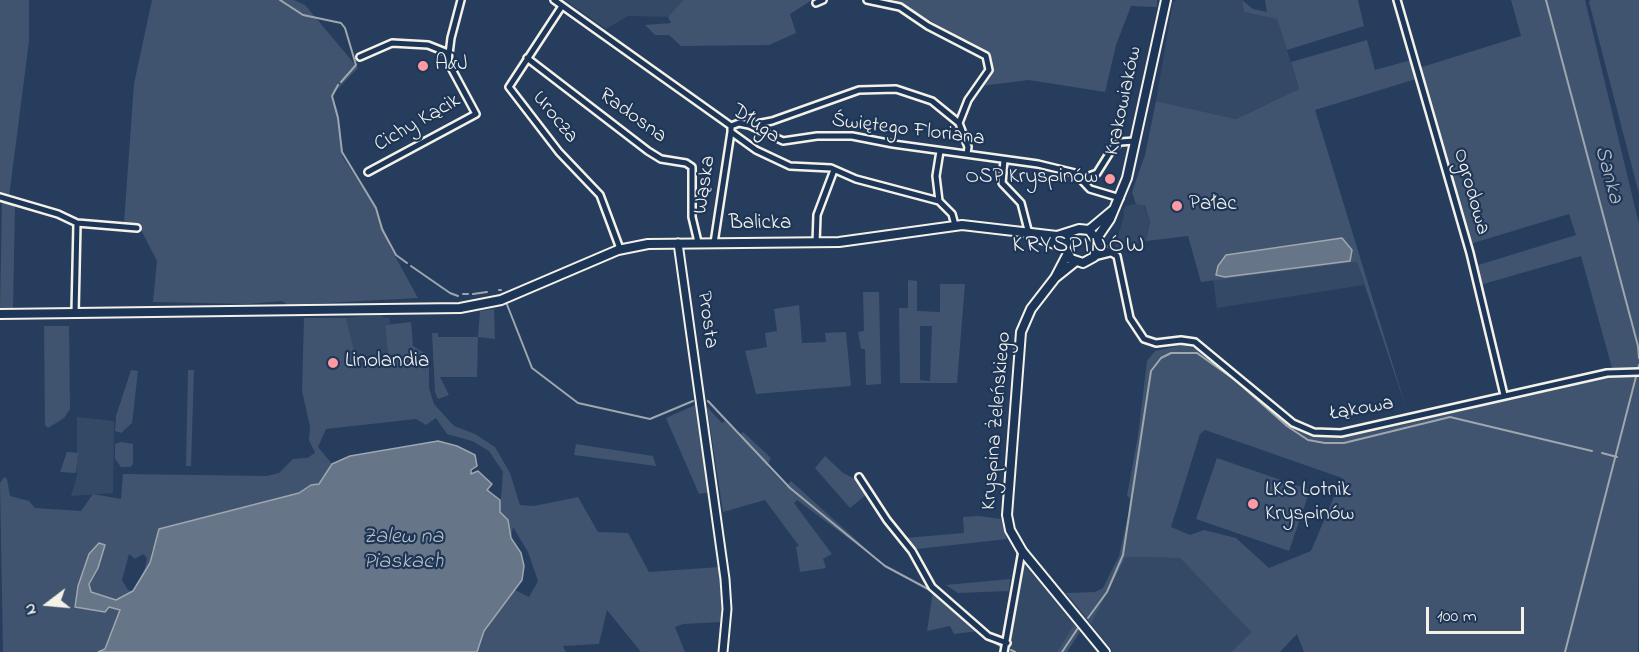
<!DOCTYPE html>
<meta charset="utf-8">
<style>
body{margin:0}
#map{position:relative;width:1639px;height:652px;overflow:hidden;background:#263d5d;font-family:"Indie Flower",sans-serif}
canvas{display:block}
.north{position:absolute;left:18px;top:574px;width:60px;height:60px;-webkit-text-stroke:4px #1d3557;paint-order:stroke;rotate:254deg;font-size:16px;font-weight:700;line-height:24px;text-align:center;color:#f4f1e8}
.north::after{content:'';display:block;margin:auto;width:21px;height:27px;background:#f4f1e8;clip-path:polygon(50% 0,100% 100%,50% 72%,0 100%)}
.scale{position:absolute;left:1426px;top:607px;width:98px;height:27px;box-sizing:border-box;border:3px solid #f4f1e8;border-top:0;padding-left:8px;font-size:18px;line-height:21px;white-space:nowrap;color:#f4f1e8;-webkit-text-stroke:4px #1d3557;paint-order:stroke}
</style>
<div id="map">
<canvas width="1639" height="652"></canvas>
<div class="north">N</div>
<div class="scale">100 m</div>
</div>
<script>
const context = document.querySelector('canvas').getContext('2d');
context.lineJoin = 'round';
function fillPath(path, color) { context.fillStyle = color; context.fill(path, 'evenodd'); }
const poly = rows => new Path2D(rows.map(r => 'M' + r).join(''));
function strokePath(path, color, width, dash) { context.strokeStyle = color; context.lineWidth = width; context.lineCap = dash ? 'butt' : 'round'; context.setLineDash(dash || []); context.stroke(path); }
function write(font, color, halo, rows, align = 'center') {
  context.font = font + ' "Indie Flower",sans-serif'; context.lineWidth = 4.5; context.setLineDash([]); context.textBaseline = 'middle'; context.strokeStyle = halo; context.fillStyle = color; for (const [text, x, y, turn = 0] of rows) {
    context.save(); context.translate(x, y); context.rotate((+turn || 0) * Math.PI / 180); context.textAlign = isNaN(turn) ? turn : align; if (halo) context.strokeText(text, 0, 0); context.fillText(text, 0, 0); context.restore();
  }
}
fillPath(poly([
 [565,0,683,0,668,17,628,16,606,29],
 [1178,0,1242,0,1244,12,1277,18,1299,89,1236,119,1156,101,1173,2],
 [1136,204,1144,206,1150,222,1146,241,1123,249,1115,247,1124,215,1123,211,1126,206],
 [1357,262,1364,285,1217,308,1213,280],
 [382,314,383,317,389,318,390,324,385,325,388,354,358,366,346,318],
 [77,417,114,421,113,493,71,496,77,475],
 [1126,557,1180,558,1251,632,1231,652,1113,652,1091,624],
 [1026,566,1074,624,1057,652,1008,652,1021,570]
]), '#334966');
fillPath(poly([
 [0,0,29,0,29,41,9,197,0,194],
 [152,0,294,0,305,5,358,68,332,95,338,112,342,156,377,210,390,247,418,298,288,305,282,301,248,304,153,302,157,261,138,224,124,223,134,84],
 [683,0,812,0,790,14,796,33,769,45,681,46,669,35,655,35,645,25,671,23,668,17],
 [894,0,1157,0,1157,7,1131,6,1116,45,1105,92,1029,80,981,86,988,79,992,67,983,51],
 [1242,0,1253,9,1267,12,1265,0,1358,0,1364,26,1287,50,1277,19,1244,12],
 [1511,0,1585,0,1639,224,1639,370,1612,368,1581,256,1480,285,1475,266,1576,235,1569,214,1470,244,1419,68,1521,36],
 [1590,0,1639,0,1639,194,1589,2],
 [1367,40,1375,70,1411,60,1416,79,1315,110,1407,411,1357,262,1201,282,1188,236,1146,241,1150,222,1145,206,1136,204,1132,192,1145,155,1156,101,1236,119,1299,89,1291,62],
 [2,201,15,205,13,309,0,308],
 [908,280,917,281,917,311,940,312,940,284,965,284,957,383,900,383,899,308,908,308],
 [920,326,932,326,930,381,920,380],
 [863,292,879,292,881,384,866,385,865,349,861,349,858,332,864,331],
 [799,305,802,343,826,342,825,333,846,332,851,386,756,394,745,351,767,347,765,333,777,331,774,309],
 [494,309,495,339,478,337,477,377,440,377,449,395,438,399,435,392,432,333,438,333,438,337,478,337,480,311],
 [304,318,346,318,358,366,388,354,385,325,411,322,413,346,429,356,429,388,434,404,454,426,475,434,495,447,510,473,520,505,534,506,578,497,598,532,628,533,649,572,720,567,722,622,683,624,675,627,685,652,641,652,607,610,599,644,563,646,566,652,477,652,484,631,515,590,529,597,538,581,528,552,513,527,511,538,508,520,500,512,503,472,489,451,472,441,447,434,436,418,426,425,416,419,326,429,318,447,332,464,319,484,311,485,299,493,261,504,152,550,150,563,144,573,147,558,143,554,135,559,129,554,122,580,128,590,133,591,116,600,91,592,89,584,98,568,75,606,105,612,109,607,120,610,105,649,98,652,3,652,0,483,4,477,7,479,10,496,29,501,35,508,81,511,93,494,121,499,123,474,267,476,279,473,293,459,307,458,315,453,309,440,310,427,302,391],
 [44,326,69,326,70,409,64,418,48,428,45,425],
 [1183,345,1199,350,1211,358,1297,429,1320,437,1385,429,1610,376,1639,375,1638,652,1304,652,1297,634,1280,652,1231,652,1251,632,1180,558,1126,557,1091,624,1066,593,1095,592,1103,588,1119,556,1129,512,1130,498,1127,496,1138,436,1147,361,1155,351],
 [1205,430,1342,478,1311,551,1269,568,1236,538,1204,530,1190,535,1171,527,1200,434],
 [131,370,138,371,132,423,121,433,115,431,116,416],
 [188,370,194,370,191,466,186,466],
 [695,405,710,492,699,494,666,418],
 [707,407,722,423,725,421,739,435,743,432,771,458,767,466,786,486,791,481,883,564,797,500,794,503,832,554,823,559,826,568,800,572,796,547,799,546,765,500,723,512],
 [121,442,133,444,133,464,130,467,121,467,115,459,115,444],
 [576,444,653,456,656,466,574,455],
 [67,452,78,453,76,473,60,472],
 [825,456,843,473,859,481,867,494,850,508,815,468],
 [1217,458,1310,490,1289,551,1196,519],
 [979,516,1001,519,1007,539,917,549,905,538,964,533,963,517],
 [1010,579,1009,591,958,593,946,585],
 [933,591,979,631,954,634,950,626,927,631],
 [1074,624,1080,632,1067,652,1057,652]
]), '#40546f');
const water = poly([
 [1342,238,1352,250,1350,261,1225,277,1216,275,1218,266,1226,255,1342,238],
 [438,441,457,446,475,455,477,466,471,470,471,474,478,471,492,484,487,490,500,500,500,512,508,520,511,538,521,553,524,566,522,580,484,631,477,652,98,652,105,649,120,610,109,607,105,612,75,607,78,586,89,554,99,543,105,545,98,568,89,584,91,592,116,600,133,591,150,563,159,529,299,493,311,485,319,484,332,464,350,456,438,441]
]);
fillPath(water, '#677588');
strokePath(water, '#9fa7ae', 1.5);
strokePath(poly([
 [280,0,303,15,341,23,345,28,356,65,341,82],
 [1546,0,1638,346,1639,358],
 [338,85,332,96,338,118,342,152,376,208,382,229,396,255,407,263],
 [411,266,450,293,458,296],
 [499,290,501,290],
 [463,294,468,294],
 [473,294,487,292],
 [506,302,532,368,578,403,650,419,693,401],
 [708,401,790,488,885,566,928,589],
 [1602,453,1617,457],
 [932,591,964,619],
 [1088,618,1107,592,1123,555,1151,371,1161,358,1171,353,1197,353,1235,380,1287,426,1308,440,1325,443,1344,443,1450,417,1592,451],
 [987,638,1002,647],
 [1011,650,1015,652],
 [1062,652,1078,628],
 [1565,652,1639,365]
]), '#9fa7ae', 2);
const minor = poly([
 [554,0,731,126,731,132,756,150,790,166,831,168,856,179,939,201,952,214,955,225],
 [867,0,900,7,928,26,986,56,989,70,968,100,959,123],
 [1397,0,1470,253,1504,395],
 [816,3,823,0],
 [562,6,509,87,559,152,600,195,619,246,618,250],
 [360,57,392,43,428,45,448,53],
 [527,58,648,151,661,159,686,163,692,167,692,217,698,242],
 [751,125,772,121,859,90,896,89,932,101,959,123,968,147,967,154],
 [731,126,739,123,749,125,783,141,817,136,852,136,893,144,1038,164,1075,173,1090,189,1120,198],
 [1004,160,1002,183,1021,203,1029,234],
 [368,172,476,114,448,62,451,38,461,0],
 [1082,179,1097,173,1112,149,1120,142,1135,141],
 [0,197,58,214,77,223,137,228],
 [939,201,936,176,940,151],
 [714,243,731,132],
 [816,243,817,215,834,170],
 [1099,246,1117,256,1130,318,1144,339,1156,343,1181,340,1195,342,1293,423,1314,432,1341,433,1607,373,1639,372],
 [1094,257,1110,253],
 [75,313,77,223],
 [859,477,887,520,912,551,932,587,988,636,1007,643],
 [1004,652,1022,551]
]);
const tertiary = poly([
 [678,243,725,579,727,609,723,652]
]);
const secondary = poly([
 [1089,230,1113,210],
 [1033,236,1065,248],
 [1097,238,1110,219,1127,178,1166,0],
 [1067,255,1055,278,1031,309,1021,332,1007,515,1010,530,1022,551,1105,652],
 [1055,278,1075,262],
 [0,314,460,308,501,300,618,250,648,244,839,242,962,225,1057,236,1079,229,1089,230,1098,242,1094,257,1083,263,1071,259,1065,248,1070,234]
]);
strokePath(minor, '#f4f1e8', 10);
strokePath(tertiary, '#f4f1e8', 11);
strokePath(secondary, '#f4f1e8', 12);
strokePath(minor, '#1d3557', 5);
strokePath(tertiary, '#1d3557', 7);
strokePath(secondary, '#1d3557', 8);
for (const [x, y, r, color] of [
 [423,66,6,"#ff9aa2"],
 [1110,179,6,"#ff9aa2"],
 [1177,206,6,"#ff9aa2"],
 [333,363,6,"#ff9aa2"],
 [1253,504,6,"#ff9aa2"]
]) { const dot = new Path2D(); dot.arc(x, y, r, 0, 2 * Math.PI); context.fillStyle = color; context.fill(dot); strokePath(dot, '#1d3557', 2); }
write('21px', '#f4f1e8', '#1d3557', [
 ["A&J",435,66],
 ["OSP Kryspinów",1098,179,"right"],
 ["Pałac",1189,206],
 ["Linolandia",345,363],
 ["LKS Lotnik",1265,492],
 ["Kryspinów",1265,516]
], 'left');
write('21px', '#f4f1e8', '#1d3557', [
 ["Krakowiaków",1125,101,-78],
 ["Radosna",632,117,36],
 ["Urocza",554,118,51],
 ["Cichy Kącik",418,124,-30],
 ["Długa",755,125,35],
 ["Świętego Floriana",908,131,7],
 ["Wąska",706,185,-82],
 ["Ogrodowa",1470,192,74],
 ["Balicka",760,225],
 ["Prosta",706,320,82],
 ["Łąkowa",1362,410,-10],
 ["Kryspina Żeleńskiego",998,421,-85]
]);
write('italic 22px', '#bcbfc2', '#1d3557', [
 ["Sanka",1607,175,75],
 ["Zalew na",403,538],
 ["Piaskach",403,563]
]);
context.letterSpacing = '1.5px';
write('24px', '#f4f1e8', '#1d3557', [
 ["KRYSPINÓW",1079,247]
]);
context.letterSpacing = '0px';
</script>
